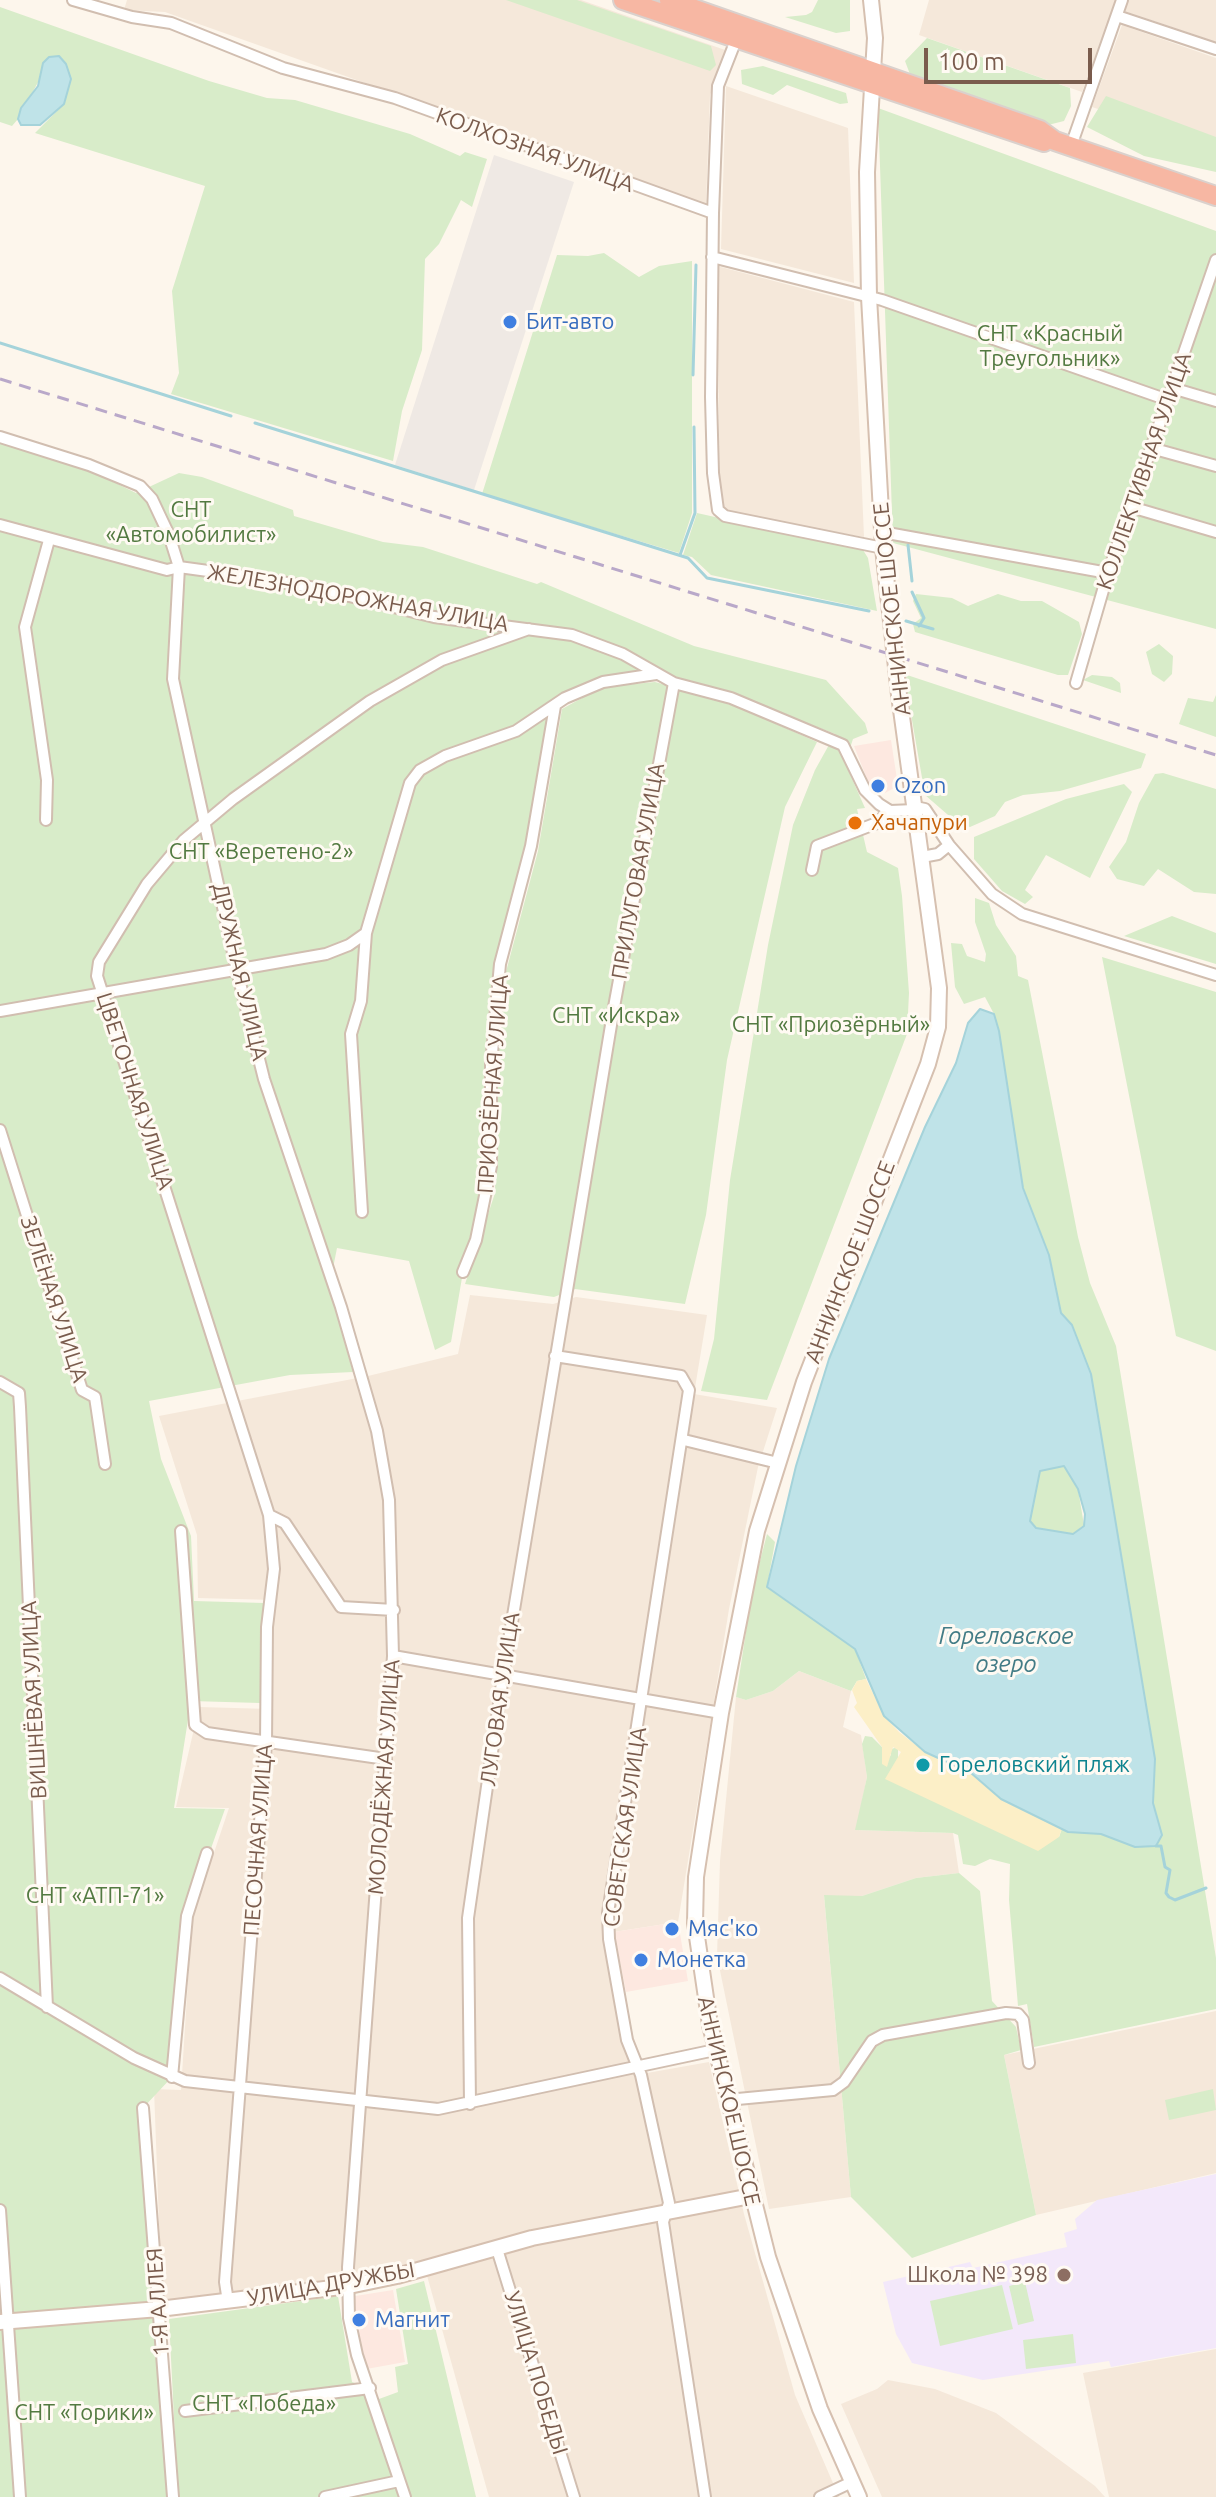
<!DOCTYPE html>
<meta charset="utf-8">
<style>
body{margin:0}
#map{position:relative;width:1216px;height:2497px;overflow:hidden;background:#fdf6ec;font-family:Ubuntu,sans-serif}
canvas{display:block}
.scale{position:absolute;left:924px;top:48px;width:168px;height:36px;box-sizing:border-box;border:4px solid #7a5c4d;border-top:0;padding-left:10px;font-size:24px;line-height:28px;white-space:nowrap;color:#7a5c4d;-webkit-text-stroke:6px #fffaf3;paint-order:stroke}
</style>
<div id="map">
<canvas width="1216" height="2497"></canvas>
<div class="scale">100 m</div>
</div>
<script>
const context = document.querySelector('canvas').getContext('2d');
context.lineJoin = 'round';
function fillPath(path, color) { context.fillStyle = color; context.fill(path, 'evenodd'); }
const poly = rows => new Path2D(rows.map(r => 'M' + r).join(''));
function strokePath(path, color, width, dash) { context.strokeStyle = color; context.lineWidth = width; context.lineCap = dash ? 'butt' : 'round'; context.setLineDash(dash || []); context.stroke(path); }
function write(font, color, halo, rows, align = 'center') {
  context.font = font + ' Ubuntu,sans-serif'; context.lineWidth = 6; context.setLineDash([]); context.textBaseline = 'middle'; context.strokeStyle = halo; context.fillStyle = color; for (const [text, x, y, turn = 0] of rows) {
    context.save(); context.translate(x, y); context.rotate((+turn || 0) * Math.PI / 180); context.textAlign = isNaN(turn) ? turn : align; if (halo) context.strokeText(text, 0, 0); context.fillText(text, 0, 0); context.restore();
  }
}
fillPath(poly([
 [127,0,581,0,728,51,710,95,706,204,165,12,124,10],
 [929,0,1116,0,1082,92,919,35],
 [1128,0,1216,0,1216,42,1124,11],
 [1122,25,1216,58,1216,148,1092,107],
 [726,86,848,128,854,283,721,249],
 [717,266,854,302,864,537,720,511],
 [470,1295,553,1304,576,1297,707,1315,694,1394,777,1408,758,1467,729,1609,678,1922,614,1932,635,2046,647,2073,709,2062,744,2214,795,2395,839,2497,489,2497,424,2265,162,2304,154,2089,181,2090,192,1918,229,1808,176,1807,199,1707,270,1709,275,1600,198,1598,197,1535,159,1416,368,1376,458,1354],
 [799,1671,851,1691,843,1727,861,1735,867,1777,856,1830,953,1833,959,1873,916,1878,862,1896,824,1896,851,2197,769,2209,717,1956,720,1861,736,1697,746,1700,773,1691],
 [1216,2011,1216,2173,1036,2215,1004,2055],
 [1216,2349,1216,2497,1109,2497,1083,2373],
 [888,2380,935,2389,996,2413,1095,2486,1105,2497,882,2497,841,2404,877,2389]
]), '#f5e8da');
fillPath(poly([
 [891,740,898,786,885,793,871,789,854,746],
 [678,1922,688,1981,626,1992,614,1932],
 [393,2290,405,2362,361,2370,349,2297]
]), '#fde8e0');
fillPath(poly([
 [494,155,574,182,474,490,395,465]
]), '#efe9e4');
fillPath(poly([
 [1216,2174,1216,2348,1111,2367,1109,2361,983,2380,912,2363,896,2334,883,2282,970,2262,973,2268,1067,2247,1064,2233,1077,2229,1075,2219,1097,2200]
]), '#f3e8fa');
fillPath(poly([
 [506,0,577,0,711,46,716,65,710,71],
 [818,0,850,0,850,31,836,33,785,17,806,15,812,12],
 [0,7,209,81,267,98,295,100,410,134,460,156,465,152,487,159,472,207,461,200,439,244,425,259,422,350,402,411,393,461,171,394,179,373,172,291,205,186,35,133,64,104,43,73,18,119,12,126,0,122],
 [927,38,1070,88,1071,106,1064,121,1048,125,911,77,905,61],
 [763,66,846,93,848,103,840,104,787,85,773,95,742,84,741,70],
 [1106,96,1216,137,1216,172,1144,156,1087,127],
 [878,108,1216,231,1216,629,893,543],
 [604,253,639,277,659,266,692,261,692,513,679,553,482,494,557,255,588,256],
 [0,443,95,473,136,493,179,473,202,477,293,510,294,516,383,542,423,547,537,584,541,582,694,646,826,680,865,723,868,733,853,739,845,763,865,808,857,809,867,852,898,868,902,896,909,993,907,1034,767,1400,701,1391,714,1339,730,1180,768,945,793,825,815,770,835,734,726,691,670,676,631,653,590,636,540,624,531,628,572,635,656,674,603,682,555,706,531,846,500,964,491,1166,463,1272,451,1342,435,1350,409,1261,337,1248,329,1288,353,1372,290,1375,149,1401,161,1459,191,1536,194,1601,264,1603,260,1703,191,1701,174,1808,225,1809,187,1916,172,2077,143,2108,173,2497,0,2497,0,525,60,539,0,520],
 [697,513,863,550,868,558,877,611,711,575,692,557,683,555],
 [916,594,952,598,968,606,998,594,1021,601,1042,601,1079,622,1082,634,1068,675,1058,675,915,632,913,624,921,618,913,601],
 [1159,644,1173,656,1172,674,1164,682,1152,674,1146,652],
 [904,674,1146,754,1141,768,1060,791,1023,795,1005,802,995,816,970,827,955,821,925,795],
 [1092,675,1112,677,1120,683,1121,693,1083,680],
 [655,682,727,702,817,742,785,807,727,1060,706,1215,685,1304,575,1289,554,1297,465,1284,495,1193,498,1002,538,851,562,709,602,687],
 [1216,695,1216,737,1179,724,1188,698,1213,702],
 [1163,773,1216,789,1216,894,1194,892,1158,869,1144,886,1117,879,1109,867,1126,842,1139,803,1155,774],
 [1124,784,1132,792,1090,878,1046,855,1025,890,1033,897,1025,904,1002,891,974,859,974,837,1066,799],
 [975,898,989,903,996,925,1016,956,1018,976,1028,980,1078,1237,1090,1283,1116,1346,1216,1958,1216,2009,1034,2047,1027,2004,1018,2006,1009,1900,1010,1864,990,1859,975,1866,963,1864,958,1835,953,1833,855,1830,867,1777,862,1744,865,1736,872,1737,882,1747,882,1763,891,1755,891,1749,898,1747,898,1757,1059,1837,1062,1828,1101,1834,1143,1847,1162,1835,1153,1803,1155,1759,1101,1435,1072,1325,1061,1313,1049,1255,1023,1188,994,1014,985,997,964,1004,955,987,951,943,962,944,967,956,985,962,986,954,975,922],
 [1172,916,1216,933,1216,964,1124,936],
 [1102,957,1216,992,1216,1351,1176,1336],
 [1064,1466,1078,1489,1084,1525,1073,1534,1036,1528,1030,1521,1030,1512,1040,1471],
 [767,1534,775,1542,767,1587,855,1649,866,1679,857,1681,851,1691,799,1671,773,1691,746,1700,736,1697,752,1592],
 [959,1873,980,1891,992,2001,1016,2027,1021,2050,1004,2055,1036,2215,912,2258,851,2197,824,1895,862,1896,916,1878],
 [1213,2089,1216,2110,1169,2120,1165,2100],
 [424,2281,476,2497,178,2497,169,2319,338,2296,352,2382,370,2388,379,2399,398,2392,395,2367,408,2364,396,2289],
 [1025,2282,1034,2321,1018,2325,1009,2286],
 [1002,2285,1013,2329,940,2346,930,2301],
 [1073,2334,1076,2363,1026,2369,1023,2340]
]), '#d8ecc9');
fillPath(poly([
 [866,1679,884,1716,899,1732,925,1752,971,1773,1001,1799,1062,1828,1059,1837,1038,1851,885,1779,901,1752,893,1747,887,1767,882,1764,882,1747,854,1707,857,1703,852,1690,857,1681]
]), '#fcefc7');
const water = poly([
 [59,56,66,64,71,79,64,104,40,125,21,125,18,119,21,108,38,86,43,63,49,57,59,56],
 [980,1009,994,1014,999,1031,1023,1188,1049,1255,1061,1313,1072,1325,1091,1374,1155,1759,1153,1803,1162,1835,1156,1846,1135,1847,1101,1834,1068,1832,1001,1799,971,1773,925,1752,884,1716,855,1649,767,1587,796,1466,829,1359,925,1127,956,1063,968,1023,980,1009],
 [1064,1466,1078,1489,1085,1514,1084,1526,1073,1534,1036,1528,1030,1521,1040,1471,1064,1466]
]);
fillPath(water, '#bfe3e8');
strokePath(water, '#a5d3da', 2);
strokePath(poly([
 [0,343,231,416],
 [693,375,696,265],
 [255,423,688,558,707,578,869,611],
 [908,545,912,581],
 [680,555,695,513,694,427],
 [912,592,924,618,919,626],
 [906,621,933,629],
 [1156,1846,1161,1846,1165,1867,1170,1870,1166,1893,1169,1897,1175,1900,1206,1888]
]), '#a5d3da', 3);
const street = poly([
 [73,0,132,17,171,23,283,68,395,98,713,213,711,397,713,473,718,510,725,516,883,548],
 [1117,16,1216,49],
 [1071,146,1122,0],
 [713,213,718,86,736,40],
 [712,257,882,300,1168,400],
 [1172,388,1216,401],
 [0,437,89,465,140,486,152,499,169,535,179,567,173,679,237,971,264,1079,341,1307,377,1431,389,1500,393,1656,348,2267,349,2318,357,2355,405,2497],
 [1151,448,1216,466],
 [1131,507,1216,532],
 [0,525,167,570,179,567,252,577,321,589,434,617,572,635,623,654,674,683,731,698,843,745,865,790,879,804,890,811,915,810],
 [882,532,1108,573],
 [1076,683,1108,573,1216,260],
 [915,807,925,809,949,845,992,894,1022,914,1216,975],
 [46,820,47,780,25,627,49,540],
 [922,857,938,854,949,845],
 [812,870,817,846,877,823,890,811],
 [0,1011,326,954,349,945,366,933],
 [0,1130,82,1390,95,1397,105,1464],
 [362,1212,351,1034,361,1001,366,933,410,783,420,770,445,756,516,731,565,698,603,682,656,674],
 [463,1272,476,1240,491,1166,491,1064,500,964,531,846,555,706],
 [555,1356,681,1376,689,1390,608,1913,609,1939,627,2040,641,2075,669,2203,663,2222,705,2497],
 [0,1382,19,1393,20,1407,47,2007],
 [684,1440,778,1463],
 [269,1515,285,1523,341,1607,394,1610],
 [181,1531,195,1725,207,1733,386,1759],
 [393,1656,721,1713],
 [0,1978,134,2058,185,2081,438,2109,715,2050],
 [172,2077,187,1916,207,1853],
 [727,2100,833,2090,844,2082,872,2041,883,2035,1006,2013,1018,2014,1023,2020,1029,2063],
 [470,2104,468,1918,503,1676,614,1007,674,683],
 [143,2108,173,2497],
 [0,2210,20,2497],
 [497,2249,574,2497],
 [228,2302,225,2282,266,1743,267,1627,274,1569,269,1515,97,976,99,962,147,884,184,840,233,799,370,701,442,660,529,629],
 [185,2411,370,2388],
 [325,2497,399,2481],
 [820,2497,852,2482]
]);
const secondary = poly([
 [0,2322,159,2309,349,2286,397,2276,532,2238,751,2196],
 [859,2497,820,2409,768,2257,710,2025,695,1923,696,1877,721,1713,757,1531,804,1382,928,1064,938,1027,939,988,899,695,883,548,869,297,867,172,875,38,871,0]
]);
const highway = poly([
 [623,0,1044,142],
 [669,0,1040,130,1055,141,1216,196]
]);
strokePath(street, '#d1beb0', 14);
strokePath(secondary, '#d6c0b0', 18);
strokePath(highway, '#dad1cd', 22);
strokePath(street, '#fff', 10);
strokePath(secondary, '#fff', 14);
strokePath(highway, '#f7b7a3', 18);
strokePath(poly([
 [0,379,1216,755]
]), '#b9a8c9', 3, [12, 8]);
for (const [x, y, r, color] of [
 [510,322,8,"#3f7fe0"],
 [878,786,8,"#3f7fe0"],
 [855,823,8,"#e8710a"],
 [923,1765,8,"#0f9aa8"],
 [672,1929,8,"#3f7fe0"],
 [641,1960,8,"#3f7fe0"],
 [1064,2275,8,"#8d6e63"],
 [359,2320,8,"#3f7fe0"]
]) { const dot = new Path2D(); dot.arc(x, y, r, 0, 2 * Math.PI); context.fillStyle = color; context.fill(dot); strokePath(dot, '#fffaf3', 3); }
write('22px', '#7a5c4d', '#fffaf3', [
 ["КОЛХОЗНАЯ УЛИЦА",535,150,20],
 ["КОЛЛЕКТИВНАЯ УЛИЦА",1144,471,-71],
 ["ЖЕЛЕЗНОДОРОЖНАЯ УЛИЦА",358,598,10],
 ["АННИНСКОЕ ШОССЕ",892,609,-96],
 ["ПРИЛУГОВАЯ УЛИЦА",638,871,-80],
 ["ДРУЖНАЯ УЛИЦА",240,972,77],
 ["ПРИОЗЁРНАЯ УЛИЦА",493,1084,-86],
 ["ЦВЕТОЧНАЯ УЛИЦА",135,1091,72],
 ["АННИНСКОЕ ШОССЕ",850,1262,-69],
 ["ЗЕЛЁНАЯ УЛИЦА",54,1299,72],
 ["ЛУГОВАЯ УЛИЦА",500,1699,-82],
 ["ВИШНЁВАЯ УЛИЦА",34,1700,-93],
 ["МОЛОДЁЖНАЯ УЛИЦА",384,1777,-86],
 ["СОВЕТСКАЯ УЛИЦА",625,1827,-82],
 ["ПЕСОЧНАЯ УЛИЦА",258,1840,-86],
 ["АННИНСКОЕ ШОССЕ",729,2101,77],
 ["УЛИЦА ДРУЖБЫ",331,2284,-10],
 ["1-Я АЛЛЕЯ",158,2302,-94],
 ["УЛИЦА ПОБЕДЫ",536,2373,73]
]);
write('22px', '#366cbe', '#fffaf3', [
 ["Бит-авто",526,322],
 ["Ozon",894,786],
 ["Мяс'ко",688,1929],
 ["Монетка",657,1960],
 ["Магнит",375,2320]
], 'left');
write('22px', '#537a41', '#fffaf3', [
 ["СНТ «Красный",1050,334],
 ["Треугольник»",1050,359],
 ["СНТ",191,510],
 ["«Автомобилист»",191,535],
 ["СНТ «Веретено-2»",261,852],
 ["СНТ «Искра»",616,1016],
 ["СНТ «Приозёрный»",831,1025],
 ["СНТ «АТП-71»",95,1896],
 ["СНТ «Победа»",264,2404],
 ["СНТ «Торики»",84,2413]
]);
write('22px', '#c56008', '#fffaf3', [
 ["Хачапури",871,823]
], 'left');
write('22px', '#0d838f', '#fffaf3', [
 ["Гореловский пляж",939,1765]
], 'left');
write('22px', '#785e54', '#fffaf3', [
 ["Школа № 398",1048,2275]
], 'right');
write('italic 24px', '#437c86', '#fffaf3', [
 ["Гореловское",1006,1636],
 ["озеро",1006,1664]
]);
</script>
